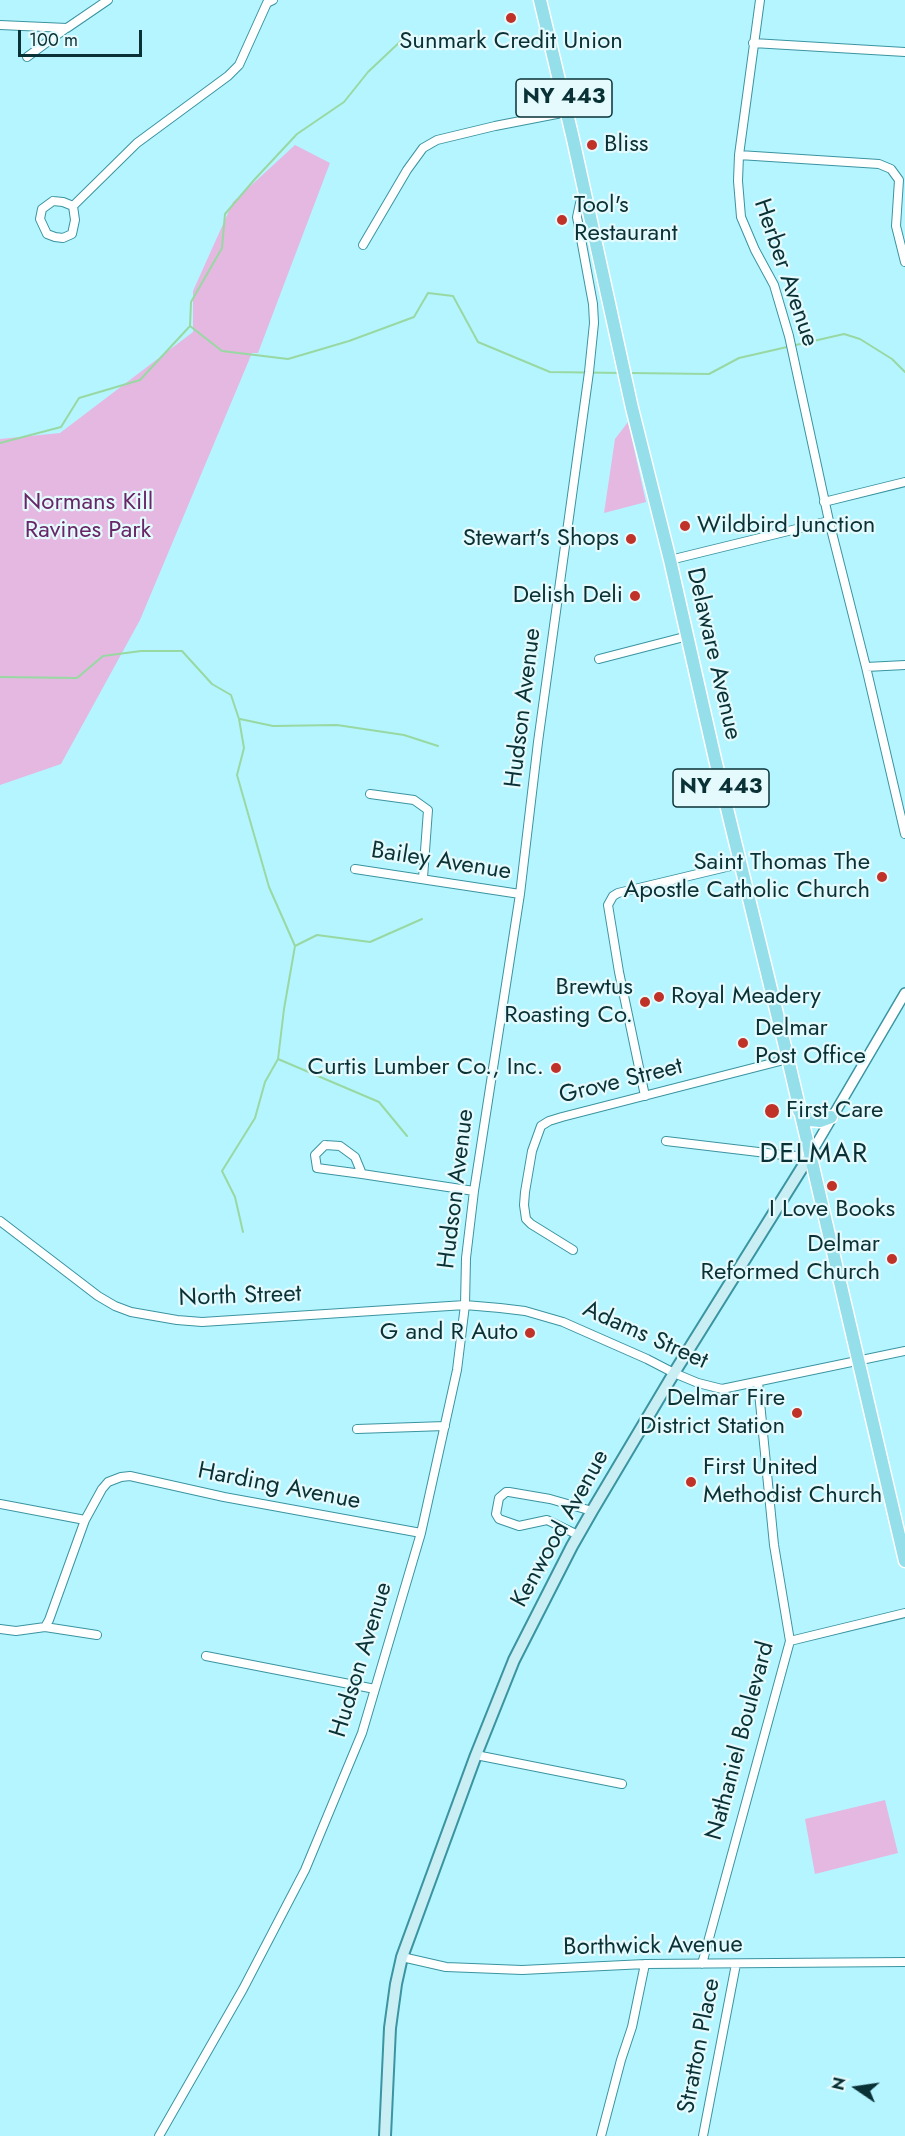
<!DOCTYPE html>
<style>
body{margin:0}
#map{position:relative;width:905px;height:2136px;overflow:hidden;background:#b5f5ff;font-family:Jost,sans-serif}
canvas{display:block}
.north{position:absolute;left:827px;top:2058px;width:60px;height:60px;-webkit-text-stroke:4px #e5fafd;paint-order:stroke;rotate:283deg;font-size:16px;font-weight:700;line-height:24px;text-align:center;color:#093136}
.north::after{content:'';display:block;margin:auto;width:21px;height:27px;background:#093136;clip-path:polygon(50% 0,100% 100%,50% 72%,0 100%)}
.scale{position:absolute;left:18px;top:30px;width:124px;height:27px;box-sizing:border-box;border:3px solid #093136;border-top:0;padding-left:8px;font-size:18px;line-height:21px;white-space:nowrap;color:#093136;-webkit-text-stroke:4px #e5fafd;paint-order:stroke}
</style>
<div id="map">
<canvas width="905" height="2136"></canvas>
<div class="north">N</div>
<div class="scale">100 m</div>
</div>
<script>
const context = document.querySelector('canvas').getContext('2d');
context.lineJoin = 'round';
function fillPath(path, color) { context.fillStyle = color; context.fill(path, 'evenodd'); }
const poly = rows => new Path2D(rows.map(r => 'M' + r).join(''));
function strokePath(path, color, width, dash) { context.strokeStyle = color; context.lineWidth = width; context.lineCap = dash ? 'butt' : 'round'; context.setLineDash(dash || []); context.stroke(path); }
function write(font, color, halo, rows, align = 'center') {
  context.font = font + ' Jost,sans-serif'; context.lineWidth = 4.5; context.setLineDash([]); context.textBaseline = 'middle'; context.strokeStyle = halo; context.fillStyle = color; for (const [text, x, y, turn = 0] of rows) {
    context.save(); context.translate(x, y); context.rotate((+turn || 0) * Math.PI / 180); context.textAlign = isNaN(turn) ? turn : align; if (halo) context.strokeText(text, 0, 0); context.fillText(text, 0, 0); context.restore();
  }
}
fillPath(poly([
 [295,145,330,163,258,353,252,353,140,620,61,764,0,785,0,439,60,433,193,332,193,291,233,202],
 [628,422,646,502,604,513,615,439],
 [885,1800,898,1853,815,1874,805,1819]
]), '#e4b8e1');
strokePath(poly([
 [190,326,222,351,288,359,349,341,414,317,428,293,453,296,478,342,550,372,621,373],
 [630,373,709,374,739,358,844,334,860,339,892,359,905,372],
 [0,443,61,427,79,398,140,380,190,326,191,302,222,248,225,214,255,179,297,134,344,102,368,72,404,38],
 [0,677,77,678,103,656,141,651,182,651,212,684,231,695,239,719,244,748,237,775,269,887,295,946,284,1009,278,1059,379,1102,407,1136],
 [240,719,273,726,337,725,404,735,438,746],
 [295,946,317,935,370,942,422,919],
 [243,1232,235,1197,222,1171,255,1118,265,1082,278,1059]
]), '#98d8a2', 2);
const minor = poly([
 [760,0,739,155,738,181,741,217,755,250,774,285,789,336,829,521,866,667,905,834],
 [0,25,67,28,108,0],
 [753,43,905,52],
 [27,57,65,29],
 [739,155,879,164,891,169,899,180,896,226,905,262],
 [53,201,63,202,73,206,75,220,72,234,63,238,55,237,47,234,40,219,42,209,53,201],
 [73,206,137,143,228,76,239,65,267,3,273,0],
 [363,245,407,170,423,148,437,140,495,126,567,112],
 [824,502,905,482],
 [670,560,829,521],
 [599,659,688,636],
 [866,667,905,665],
 [370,794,414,800,428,810,423,878],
 [355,869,520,894],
 [645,1096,619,972,608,905,613,896,618,893,739,864],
 [666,1141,792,1156,810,1155],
 [325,1145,340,1146,355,1157,362,1174,317,1168,315,1155,325,1145],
 [362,1174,474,1191],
 [0,1221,98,1296,115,1306,131,1312,177,1320,202,1322,465,1305,500,1308,525,1311,563,1322,647,1359,674,1373,698,1383,722,1389,905,1351],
 [573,1250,531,1224,526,1219,524,1205,525,1192,532,1151,541,1126,549,1121,562,1117,788,1059],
 [357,1429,445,1426],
 [0,1504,85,1520],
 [578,1535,547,1520,519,1526,499,1519,496,1514,499,1498,506,1492,509,1492,550,1499,592,1511],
 [45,1627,49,1620,85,1520,102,1489,108,1482,121,1477,130,1476,224,1497,421,1533],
 [0,1629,16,1631,45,1627,97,1635],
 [790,1641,905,1613],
 [206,1656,375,1689],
 [476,1755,622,1784],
 [402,1957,446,1967,522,1970,645,1964,905,1962],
 [702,1964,790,1641,774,1545,758,1382],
 [159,2136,243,1989,305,1870,362,1733,421,1533,457,1370,465,1305,466,1258,474,1191,520,894,538,742,589,372,594,323,593,304,577,217,580,203,586,197],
 [601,2136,621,2060,632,2027,645,1964],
 [703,2136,736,1964]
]);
const tertiary = poly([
 [810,1155,905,993]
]);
const secondary = poly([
 [385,2136,390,2028,396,1984,402,1957,476,1755,514,1660,572,1546,592,1511,674,1373,810,1155]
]);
const primary = poly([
 [540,0,573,139,632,408,670,560,715,759,788,1059,905,1561],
 [799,1111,810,1120,820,1121,831,1117]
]);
strokePath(minor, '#3a94a1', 10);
strokePath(tertiary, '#3a94a1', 12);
strokePath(secondary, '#3a94a1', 14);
strokePath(primary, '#fff', 15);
strokePath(minor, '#fff', 8);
strokePath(tertiary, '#fff', 9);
strokePath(secondary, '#c9eff4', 10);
strokePath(primary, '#94dfea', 12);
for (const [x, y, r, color] of [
 [511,18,6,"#c03228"],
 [592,145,6,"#c03228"],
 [562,220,6,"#c03228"],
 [685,526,6,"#c03228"],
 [631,539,6,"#c03228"],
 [635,596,6,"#c03228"],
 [882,877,6,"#c03228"],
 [659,997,6,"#c03228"],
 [645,1002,6,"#c03228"],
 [743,1043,6,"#c03228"],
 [556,1068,6,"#c03228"],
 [772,1111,8,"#c03228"],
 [832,1186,6,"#c03228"],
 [892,1259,6,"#c03228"],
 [530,1333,6,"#c03228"],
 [797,1413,6,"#c03228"],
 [691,1482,6,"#c03228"]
]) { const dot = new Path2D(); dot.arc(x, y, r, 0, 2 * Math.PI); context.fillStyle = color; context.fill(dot); strokePath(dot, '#e5fafd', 2); }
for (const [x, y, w] of [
 [564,98,96],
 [721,788,96]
]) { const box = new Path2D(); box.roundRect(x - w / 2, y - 19, w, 38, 4.5); context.fillStyle = '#e5fafd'; context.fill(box); strokePath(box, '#093136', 1.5); }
write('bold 22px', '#093136', null, [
 ["NY 443",564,98],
 ["NY 443",721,788]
]);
write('24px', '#093136', '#e5fafd', [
 ["Sunmark Credit Union",511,42,"center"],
 ["Bliss",604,145,"left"],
 ["Tool's",574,206,"left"],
 ["Restaurant",574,234,"left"],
 ["Wildbird Junction",697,526,"left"],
 ["Stewart's Shops",619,539],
 ["Delish Deli",623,596],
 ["Saint Thomas The",870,863],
 ["Apostle Catholic Church",870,891],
 ["Brewtus",633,988],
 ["Roasting Co.",633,1016],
 ["Royal Meadery",671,997,"left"],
 ["Delmar",755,1029,"left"],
 ["Post Office",755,1057,"left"],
 ["Curtis Lumber Co., Inc.",544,1068],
 ["First Care",786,1111,"left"],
 ["I Love Books",832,1210,"center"],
 ["Delmar",880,1245],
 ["Reformed Church",880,1273],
 ["G and R Auto",518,1333],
 ["Delmar Fire",785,1399],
 ["District Station",785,1427],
 ["First United",703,1468,"left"],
 ["Methodist Church",703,1496,"left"]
], 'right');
write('24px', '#093136', '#e5fafd', [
 ["Herber Avenue",785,273,71],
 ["Delaware Avenue",713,654,77],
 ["Hudson Avenue",524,708,-83],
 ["Bailey Avenue",441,862,9],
 ["Grove Street",621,1082,-14],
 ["Hudson Avenue",457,1189,-83],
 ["North Street",240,1297,-2],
 ["Adams Street",645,1336,24],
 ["Harding Avenue",279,1487,11],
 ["Kenwood Avenue",561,1529,-61],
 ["Hudson Avenue",362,1660,-73],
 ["Nathaniel Boulevard",741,1741,-75],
 ["Borthwick Avenue",653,1947,-1],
 ["Stratton Place",700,2046,-79]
]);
write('24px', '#692667', '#e5fafd', [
 ["Normans Kill",88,503],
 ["Ravines Park",88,531]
]);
context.letterSpacing = '1.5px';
write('27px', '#093136', '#e5fafd', [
 ["DELMAR",814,1155]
]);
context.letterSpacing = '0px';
</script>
